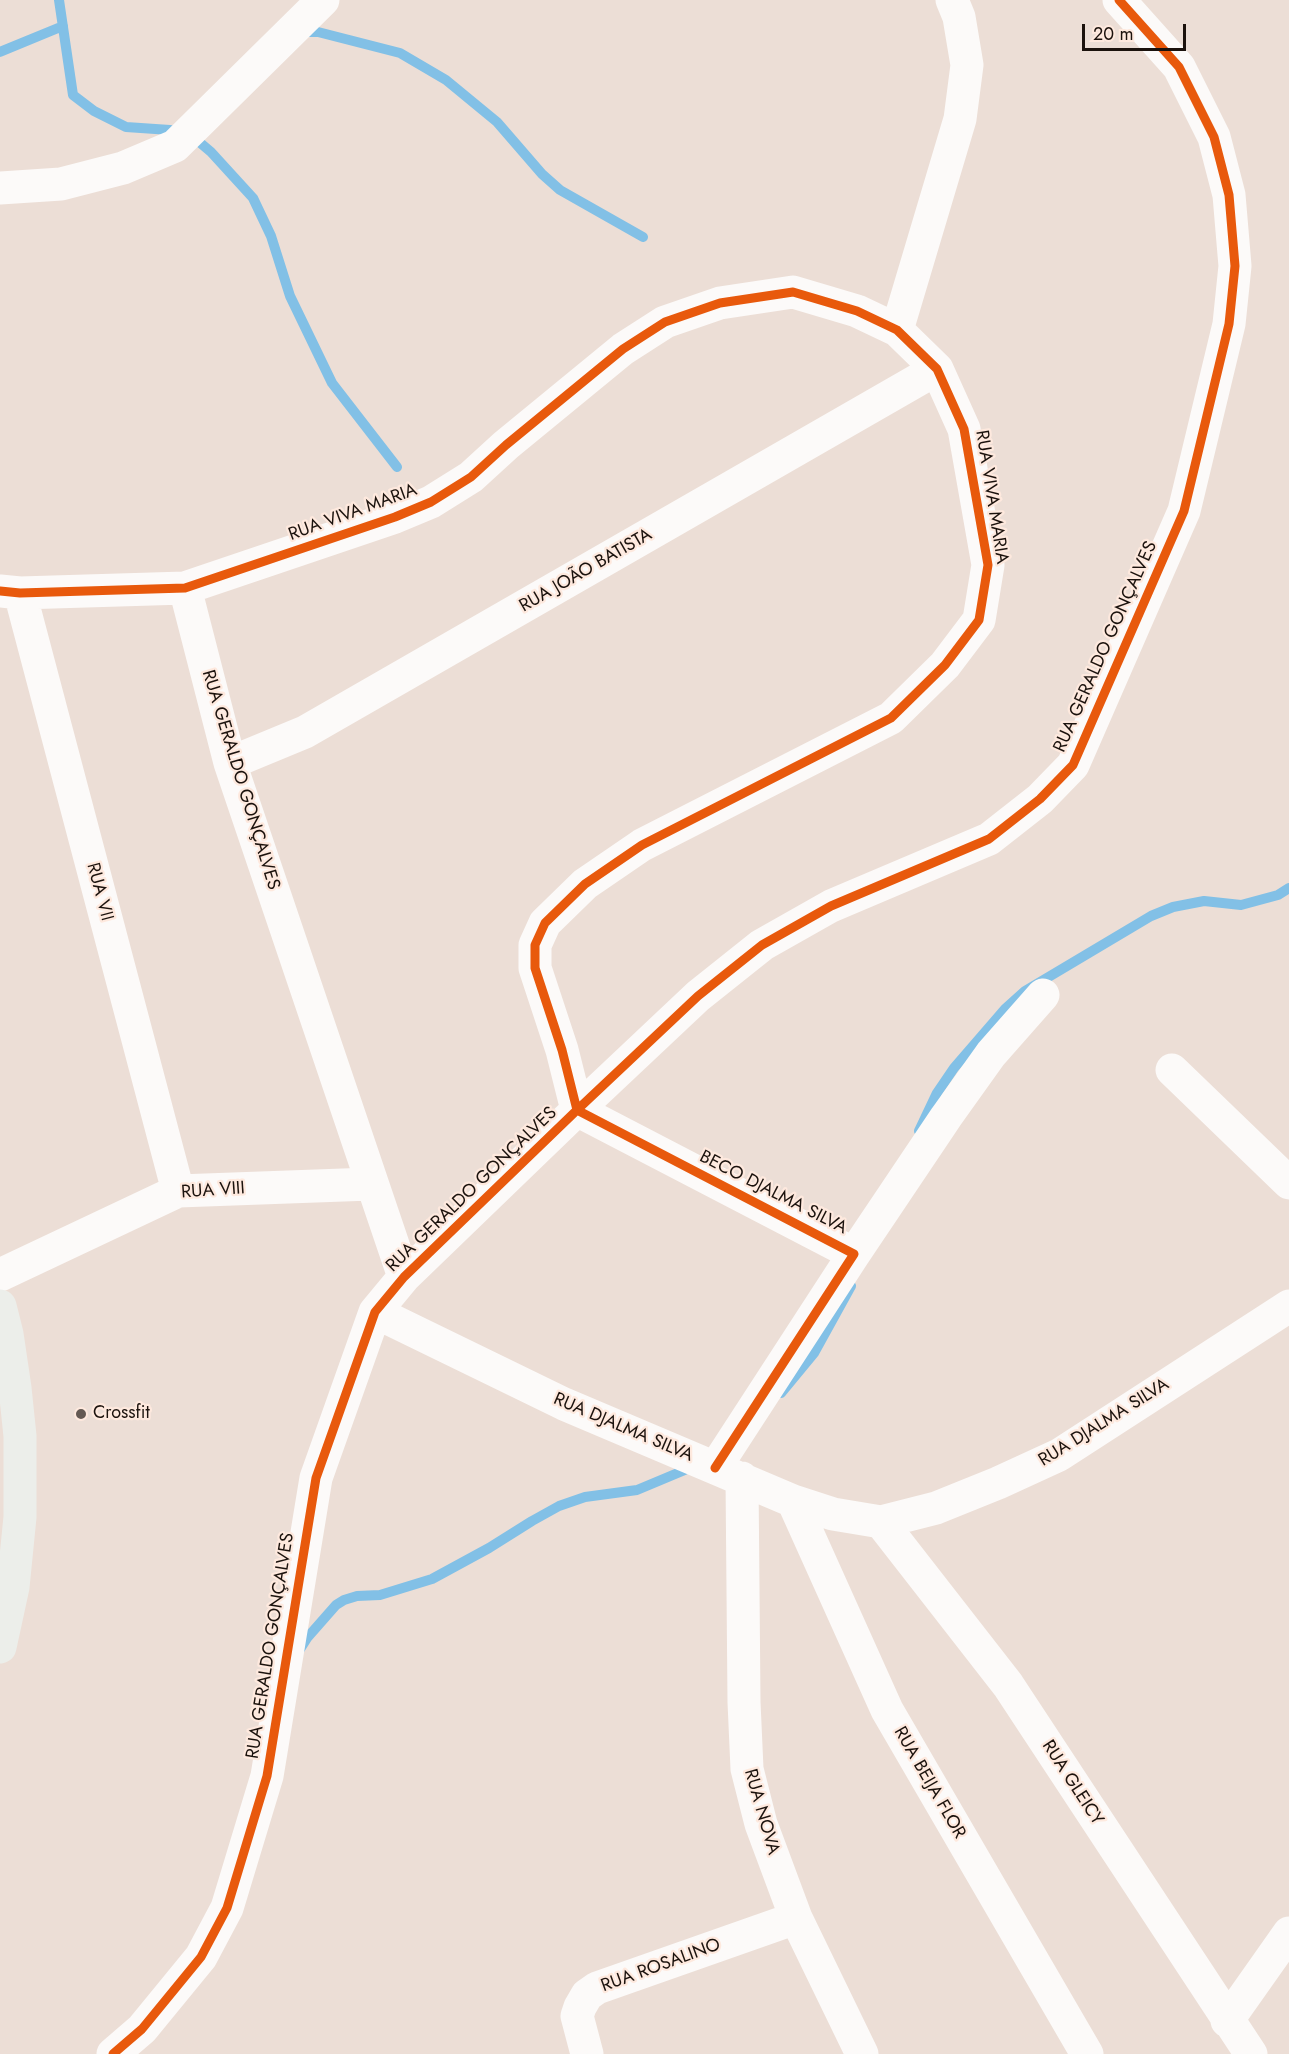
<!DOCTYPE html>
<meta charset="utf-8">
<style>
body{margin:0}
#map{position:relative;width:1289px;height:2054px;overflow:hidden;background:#ecded6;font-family:Jost,sans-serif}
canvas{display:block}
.scale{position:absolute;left:1082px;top:24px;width:104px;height:27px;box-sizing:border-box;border:3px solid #1b120d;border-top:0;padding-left:8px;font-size:18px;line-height:21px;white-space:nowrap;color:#1b120d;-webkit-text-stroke:4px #fee9de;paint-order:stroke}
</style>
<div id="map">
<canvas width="1289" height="2054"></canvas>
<div class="scale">20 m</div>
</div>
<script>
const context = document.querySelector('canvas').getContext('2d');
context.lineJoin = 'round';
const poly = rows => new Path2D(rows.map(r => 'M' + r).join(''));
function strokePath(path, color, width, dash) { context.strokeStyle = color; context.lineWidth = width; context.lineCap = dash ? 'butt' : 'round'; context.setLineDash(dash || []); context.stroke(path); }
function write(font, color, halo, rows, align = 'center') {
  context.font = font + ' Jost,sans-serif'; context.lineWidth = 4.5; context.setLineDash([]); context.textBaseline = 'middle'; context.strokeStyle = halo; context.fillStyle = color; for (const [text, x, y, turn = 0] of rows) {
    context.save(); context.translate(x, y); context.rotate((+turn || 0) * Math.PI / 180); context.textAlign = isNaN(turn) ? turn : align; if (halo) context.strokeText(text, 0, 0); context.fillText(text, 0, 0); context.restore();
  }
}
strokePath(poly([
 [59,0,73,95,94,111,126,127,170,130,198,141,211,152,253,198,271,236,290,296,332,383,397,467],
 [302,32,318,32,400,53,446,80,497,122,542,174,560,190,643,237],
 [0,52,63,26],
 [919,1131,937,1093,954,1068,1005,1009,1025,991,1151,916,1173,907,1204,901,1241,905,1278,895,1289,888],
 [781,1393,814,1353,851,1286],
 [300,1649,307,1638,336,1605,344,1600,357,1596,380,1595,432,1579,489,1548,532,1521,559,1506,585,1497,637,1490,692,1467]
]), '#82c0e6', 10);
strokePath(poly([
 [0,188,61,184,123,168,175,146,323,0],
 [897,330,960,119,967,65,959,17,952,0],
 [185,588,230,763,404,1277],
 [0,591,20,593,185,588,395,517,431,502,471,477,506,445,623,349,665,322,720,303,793,292,857,311,897,330,937,369,964,429,988,565,979,620,945,665,891,718,642,845,585,884,545,923,535,945,535,968,562,1050,577,1110,854,1254,715,1468],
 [20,593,178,1191],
 [230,763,305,732,937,369],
 [1172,1070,1289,1183],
 [854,1254,946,1117,991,1054,1043,995],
 [0,1275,178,1191,371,1184],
 [375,1312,564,1404,793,1501,833,1514,881,1522,936,1508,998,1483,1059,1455,1289,1306],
 [742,1478,744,1702,747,1769,761,1824,796,1918,862,2054],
 [793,1501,887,1710,1087,2054],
 [881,1522,1008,1685,1251,2054],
 [1227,2021,1289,1933],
 [113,2054,142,2029,201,1957,227,1908,267,1776,316,1478,375,1312,404,1277,577,1110,698,996,762,945,831,906,989,839,1040,799,1073,765,1184,511,1229,324,1235,266,1229,195,1214,137,1179,67,1119,0],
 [587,2054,577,2016,580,2007,587,1995,597,1988,796,1918]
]), '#fcfaf9', 33);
strokePath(poly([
 [0,1306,7,1334,15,1388,20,1436,20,1517,13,1587,0,1647]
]), '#eceeea', 33);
strokePath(poly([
 [0,591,20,593,185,588,395,517,431,502,471,477,506,445,623,349,665,322,720,303,793,292,857,311,897,330,937,369,964,429,988,565,979,620,945,665,891,718,642,845,585,884,545,923,535,945,535,968,562,1050,577,1110,854,1254,715,1468],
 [113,2054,142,2029,201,1957,227,1908,267,1776,316,1478,375,1312,404,1277,577,1110,698,996,762,945,831,906,989,839,1040,799,1073,765,1184,511,1229,324,1235,266,1229,195,1214,137,1179,67,1119,0]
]), '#e8590c', 9);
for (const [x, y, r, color] of [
 [81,1414,6,"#645953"]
]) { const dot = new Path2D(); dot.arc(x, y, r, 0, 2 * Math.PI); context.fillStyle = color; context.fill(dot); strokePath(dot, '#fee9de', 2); }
write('18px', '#1b120d', '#fee9de', [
 ["RUA VIVA MARIA",991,497,81],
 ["RUA VIVA MARIA",353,513,-20],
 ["RUA JOÃO BATISTA",586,571,-30],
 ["RUA GERALDO GONÇALVES",1106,647,-66],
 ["RUA GERALDO GONÇALVES",240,780,73],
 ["RUA VII",99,892,75],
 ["RUA GERALDO GONÇALVES",472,1190,-44],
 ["RUA VIII",213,1191,-4],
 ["BECO DJALMA SILVA",773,1193,27],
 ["RUA DJALMA SILVA",1104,1423,-32],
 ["RUA DJALMA SILVA",623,1428,23],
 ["RUA GERALDO GONÇALVES",271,1646,-81],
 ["RUA BEIJA FLOR",929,1783,60],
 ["RUA GLEICY",1072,1783,57],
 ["RUA NOVA",761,1812,74],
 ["RUA ROSALINO",661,1966,-20]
]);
write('18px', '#1b120d', '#fee9de', [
 ["Crossfit",93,1414]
], 'left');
</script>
